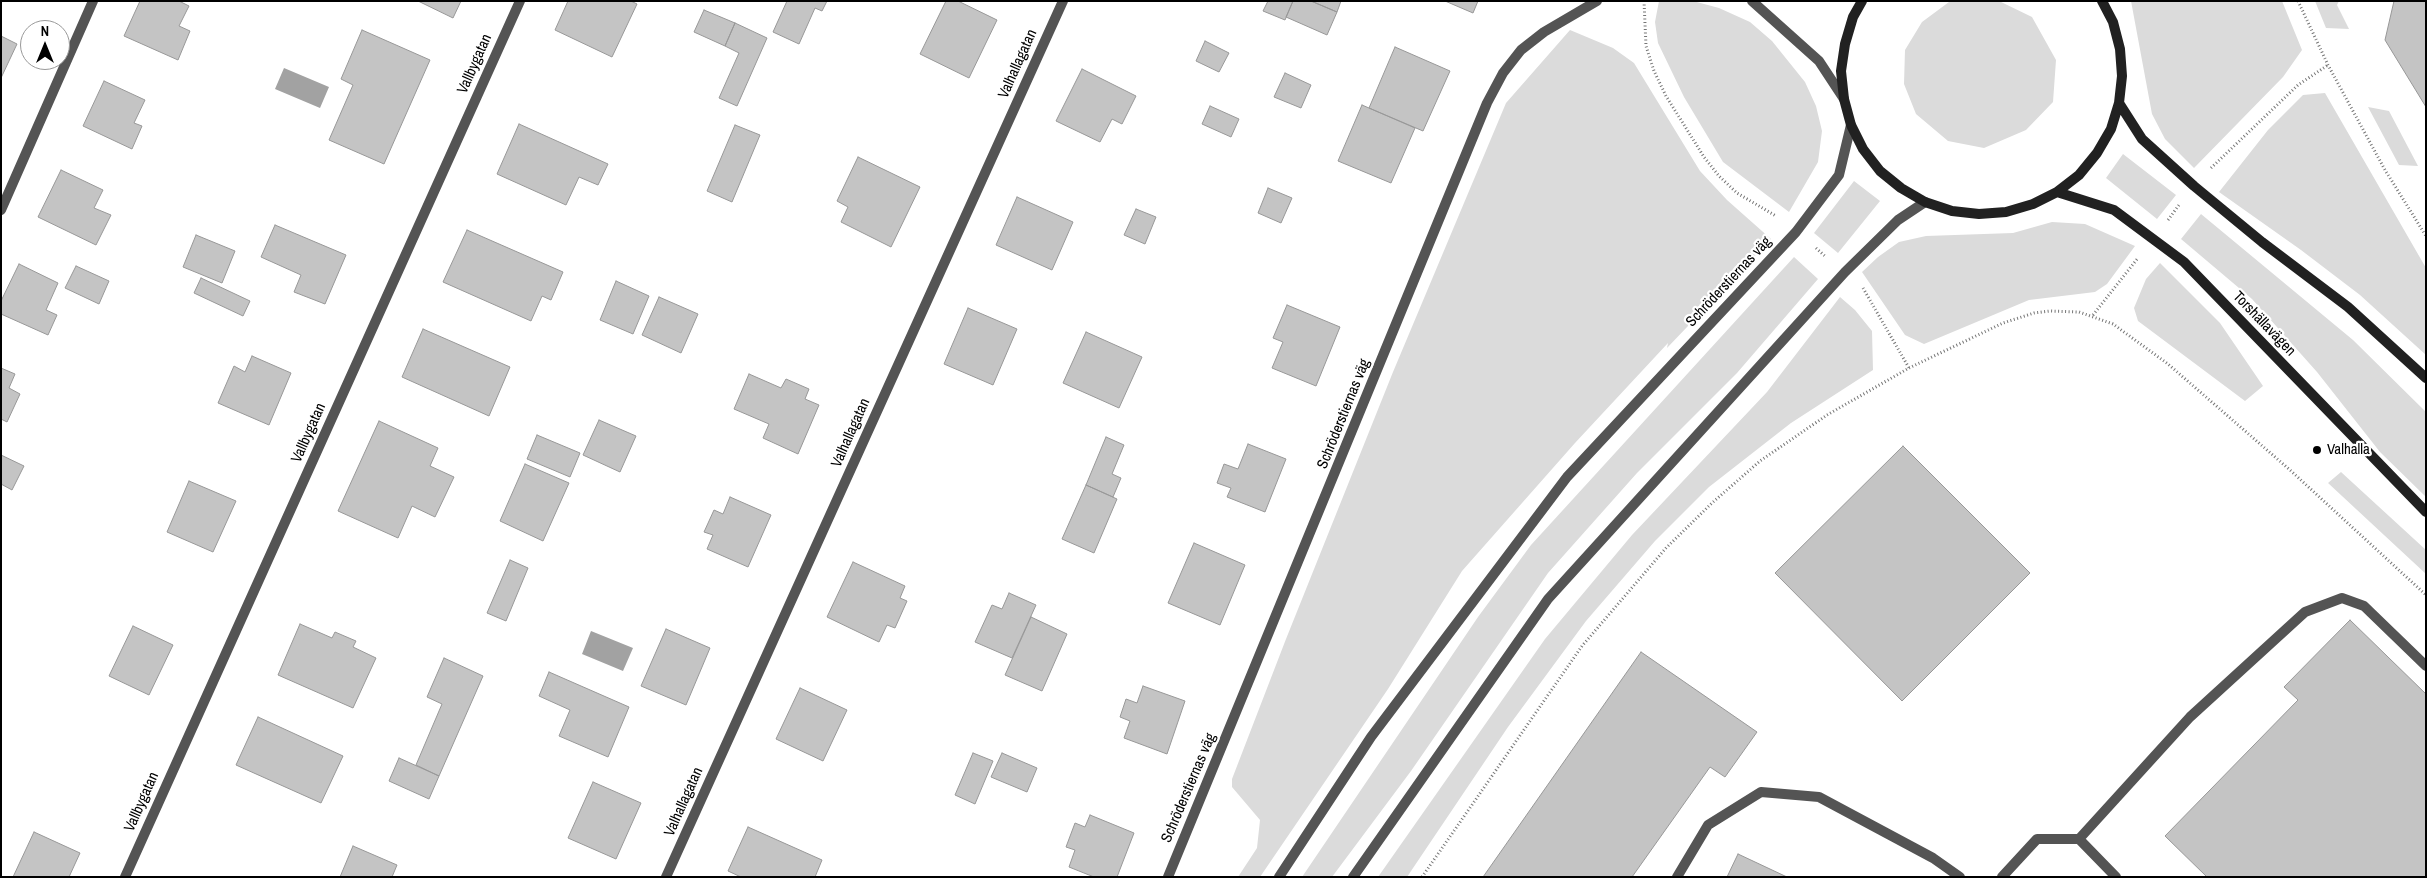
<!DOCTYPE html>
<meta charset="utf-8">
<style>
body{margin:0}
#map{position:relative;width:2427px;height:878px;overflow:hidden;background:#fff;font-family:"Archivo Narrow",sans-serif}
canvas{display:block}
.frame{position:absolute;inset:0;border:2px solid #000;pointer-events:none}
.north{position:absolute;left:20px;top:20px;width:50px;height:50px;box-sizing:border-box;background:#fff;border:1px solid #999;border-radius:50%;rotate:0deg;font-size:14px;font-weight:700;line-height:20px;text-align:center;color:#000}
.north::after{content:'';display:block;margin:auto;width:18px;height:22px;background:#000;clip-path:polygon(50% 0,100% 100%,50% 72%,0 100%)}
</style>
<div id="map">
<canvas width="2427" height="878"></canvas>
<div class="frame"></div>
<div class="north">N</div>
</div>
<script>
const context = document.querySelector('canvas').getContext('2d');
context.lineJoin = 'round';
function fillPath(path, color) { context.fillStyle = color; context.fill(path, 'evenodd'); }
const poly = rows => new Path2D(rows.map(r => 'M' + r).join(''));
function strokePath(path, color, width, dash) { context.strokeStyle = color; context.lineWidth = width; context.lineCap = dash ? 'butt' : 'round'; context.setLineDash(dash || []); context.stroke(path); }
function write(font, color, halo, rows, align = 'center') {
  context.font = font + ' "Archivo Narrow",sans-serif'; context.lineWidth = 4.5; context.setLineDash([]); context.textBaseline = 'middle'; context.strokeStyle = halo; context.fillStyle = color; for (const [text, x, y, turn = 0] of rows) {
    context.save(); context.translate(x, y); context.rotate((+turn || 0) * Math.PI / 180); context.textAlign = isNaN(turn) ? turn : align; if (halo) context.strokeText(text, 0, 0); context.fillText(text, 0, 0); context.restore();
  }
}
fillPath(poly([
 [1659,1,1693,1,1719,8,1750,22,1772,41,1805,82,1816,106,1822,131,1818,162,1789,212,1723,162,1684,97,1658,43,1655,22],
 [1999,1,2032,17,2056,60,2053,102,2026,130,1984,148,1948,141,1916,114,1904,84,1905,50,1922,22,1949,2],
 [2131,1,2282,1,2302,50,2283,77,2194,168,2165,139,2152,114],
 [2315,1,2339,1,2337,5,2349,29,2326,28],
 [1570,30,1613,48,1634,63,1700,171,1727,200,1771,239,1667,348,1668,343,1575,443,1462,571,1388,689,1260,877,1238,877,1257,848,1260,820,1232,787,1232,779,1286,639,1393,372,1506,103],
 [2325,93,2426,268,2426,355,2360,295,2301,250,2219,192,2268,130,2303,95],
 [2368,107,2389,111,2418,166,2399,165],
 [2123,154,2176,195,2157,219,2106,178],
 [1854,181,1880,201,1838,253,1814,233],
 [2201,214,2353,340,2426,412,2426,497,2380,452,2317,372,2252,299,2181,239],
 [2052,222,2085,224,2135,246,2107,284,2095,292,2029,300,1924,344,1905,335,1862,272,1878,257,1899,242,1926,236,2013,233],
 [1794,257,1818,279,1737,373,1637,473,1548,573,1411,771,1332,877,1302,877,1478,617,1531,545],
 [2160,263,2220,323,2263,386,2245,401,2138,321,2134,308,2146,279],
 [1840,297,1855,310,1872,331,1873,370,1791,423,1709,487,1655,541,1586,621,1508,727,1407,877,1378,877,1545,639,1632,535,1767,392],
 [2341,472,2426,550,2426,574,2328,483]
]), '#dbdbdb');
fillPath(poly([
 [284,68,329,87,320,108,275,89],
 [591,631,633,648,623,671,582,654]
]), '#a2a2a2');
const building = poly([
 [140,1,179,1,189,6,179,26,190,31,178,60,124,36,140,1],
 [418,1,461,1,453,18,418,1],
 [568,1,631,1,637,4,612,57,555,30,568,1],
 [787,1,827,1,822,11,815,8,799,44,773,32,787,1],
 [946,1,958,1,997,20,969,78,920,54,946,1],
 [1268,1,1293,1,1285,20,1263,11,1268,1],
 [1293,1,1311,1,1337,12,1327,35,1286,17,1293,1],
 [1311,1,1341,1,1337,12,1311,1],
 [1445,1,1478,1,1473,13,1445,1],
 [2394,1,2426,1,2426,107,2385,40,2394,1],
 [704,10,735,23,725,46,694,32,704,10],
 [735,23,767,38,737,106,719,98,739,53,725,46,735,23],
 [362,30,430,60,384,164,329,140,353,85,341,79,362,30],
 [1,36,17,44,1,78,1,36],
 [1205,41,1229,53,1219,72,1196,61,1205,41],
 [1395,47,1450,71,1423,131,1369,108,1395,47],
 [1082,69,1136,96,1122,124,1112,119,1100,142,1056,121,1082,69],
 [1285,73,1311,85,1301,108,1274,97,1285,73],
 [104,81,145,100,134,123,142,126,132,149,83,126,104,81],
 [1362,105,1415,128,1391,183,1338,161,1362,105],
 [1210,106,1239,119,1231,137,1202,124,1210,106],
 [519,124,608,164,598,185,579,177,566,205,497,174,519,124],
 [735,125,760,135,732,202,707,191,735,125],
 [858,157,920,187,891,247,841,222,848,207,837,201,858,157],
 [61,170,103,190,94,208,111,215,96,245,38,217,61,170],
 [1268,188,1292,198,1281,223,1258,213,1268,188],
 [1017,197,1073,222,1052,270,996,245,1017,197],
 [1136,209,1156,217,1145,244,1124,235,1136,209],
 [275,225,346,255,325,304,294,292,301,275,261,257,275,225],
 [467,230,563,272,551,300,542,296,531,321,443,282,467,230],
 [196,235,235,251,222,283,183,267,196,235],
 [19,264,58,283,46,310,57,315,48,335,1,314,1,301,19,264],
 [76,266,109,281,99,304,65,288,76,266],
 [201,278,250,301,243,316,194,293,201,278],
 [616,281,649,296,633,334,600,320,616,281],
 [659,297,698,314,681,353,642,335,659,297],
 [1287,305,1340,327,1316,386,1272,368,1283,342,1273,338,1287,305],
 [968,308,1017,329,993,385,944,364,968,308],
 [423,329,510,367,489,416,402,377,423,329],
 [1086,332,1142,357,1119,408,1063,383,1086,332],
 [252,356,291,373,269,425,218,403,234,366,245,372,252,356],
 [1,368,15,374,9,388,20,394,7,422,1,419,1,368],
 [749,374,781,388,786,379,809,389,805,399,819,405,798,454,763,438,769,424,734,409,749,374],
 [599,420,636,436,620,472,583,455,599,420],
 [379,421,438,448,430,466,454,477,435,517,412,506,398,538,338,511,379,421],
 [537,435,580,453,570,477,527,459,537,435],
 [1106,437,1124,445,1112,474,1121,478,1113,497,1086,485,1106,437],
 [1248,444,1286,459,1265,512,1227,497,1231,488,1217,483,1224,464,1238,469,1248,444],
 [1903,446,2030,573,1902,701,1775,573,1903,446],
 [1,455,24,466,12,490,1,484,1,455],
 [525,464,569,483,543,541,500,521,525,464],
 [189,481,236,501,213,552,167,532,189,481],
 [1086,485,1117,499,1094,553,1062,539,1086,485],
 [730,497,771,515,748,567,707,549,713,535,704,532,714,510,723,514,730,497],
 [1194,543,1245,565,1220,625,1168,603,1194,543],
 [510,560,528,568,506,621,487,613,510,560],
 [853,562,905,586,900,598,907,601,895,628,887,625,879,642,827,617,853,562],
 [1009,593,1036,605,1012,658,975,642,992,605,1002,609,1009,593],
 [1031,617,1067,634,1042,691,1005,675,1031,617],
 [2350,620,2426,694,2426,877,2207,877,2165,836,2298,700,2284,687,2350,620],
 [300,624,332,638,335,632,356,641,353,647,376,658,353,708,278,675,300,624],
 [133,626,173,645,149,695,109,676,133,626],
 [666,629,710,648,686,705,641,686,666,629],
 [1641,652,1757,732,1725,777,1710,767,1632,877,1483,877,1641,652],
 [444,658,483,676,439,776,416,765,442,704,427,697,444,658],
 [549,672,629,707,608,757,559,736,570,710,539,696,549,672],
 [1143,686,1185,701,1167,754,1124,738,1130,721,1120,717,1126,699,1137,703,1143,686],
 [800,688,847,710,823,761,776,739,800,688],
 [258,717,343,756,321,803,236,765,258,717],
 [973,753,993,761,975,804,955,795,973,753],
 [1002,753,1037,768,1027,792,991,777,1002,753],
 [399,758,439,776,429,799,389,781,399,758],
 [593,782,641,803,616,859,568,838,593,782],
 [1090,815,1134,833,1117,877,1094,877,1069,867,1075,850,1066,847,1075,823,1085,827,1090,815],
 [748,827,822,860,815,877,741,877,728,871,748,827],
 [34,832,80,853,69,877,13,877,34,832],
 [353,846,397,865,392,877,340,877,353,846],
 [1738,854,1787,877,1727,877,1738,854]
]);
fillPath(building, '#c4c4c4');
strokePath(building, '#989898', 1);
strokePath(poly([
 [1644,1,1646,46,1654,71,1666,96,1704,157,1719,176,1737,193,1776,216],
 [2298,1,2328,65,2385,170,2426,236],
 [2211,168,2298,85,2328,65],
 [2168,220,2179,205],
 [1816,248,1826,257],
 [1863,288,1909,368],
 [2093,315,2138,258],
 [1422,877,1582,646,1666,548,1712,503,1760,461,1827,415,1909,368,2003,323,2034,313,2050,311,2079,312,2113,324,2168,364,2290,470,2426,595]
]), '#767676', 3, [1, 2.5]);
strokePath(poly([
 [2079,839,2190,717,2305,612,2342,598,2364,606,2426,666],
 [1677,877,1708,825,1761,792,1819,797,1933,858,1960,877],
 [2002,877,2037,839,2079,839,2116,877]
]), '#545454', 10);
strokePath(poly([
 [1752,1,1819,61,1844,99],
 [1,210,93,1],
 [125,877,520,1],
 [666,877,1063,1],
 [1168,877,1487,103,1503,73,1521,50,1544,32,1597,1]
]), '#545454', 10);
strokePath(poly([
 [1279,877,1371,737,1567,477,1796,232,1839,175,1851,125],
 [1353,877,1548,599,1845,272,1898,220,1925,202]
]), '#545454', 10);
strokePath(poly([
 [1862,1,1853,17,1845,44,1841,71,1844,99,1851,125,1863,149,1880,171,1901,188,1925,202,1952,211,1979,214,2006,212,2033,204,2057,192,2079,175,2097,153,2111,129,2119,103,2122,76,2120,49,2113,22,2102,1],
 [2119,103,2142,139,2194,186,2262,242,2348,307,2426,378],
 [2057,192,2114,210,2184,262,2426,512]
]), '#212121', 10);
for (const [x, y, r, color] of [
 [2317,450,5,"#000"]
]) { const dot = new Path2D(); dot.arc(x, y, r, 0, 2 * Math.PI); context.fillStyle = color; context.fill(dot); strokePath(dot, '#fff', 2); }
write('15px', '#000', '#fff', [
 ["Vallbygatan",475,64,-66],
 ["Valhallagatan",1018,64,-66],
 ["Schröderstiernas väg",1729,282,-47],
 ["Torshällavägen",2264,324,46],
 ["Schröderstiernas väg",1344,414,-68],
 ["Vallbygatan",309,433,-66],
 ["Valhallagatan",851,433,-66],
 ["Schröderstiernas väg",1189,788,-67],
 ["Vallbygatan",142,802,-66],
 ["Valhallagatan",684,802,-66]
]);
write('15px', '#000', '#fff', [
 ["Valhalla",2327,450]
], 'left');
</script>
